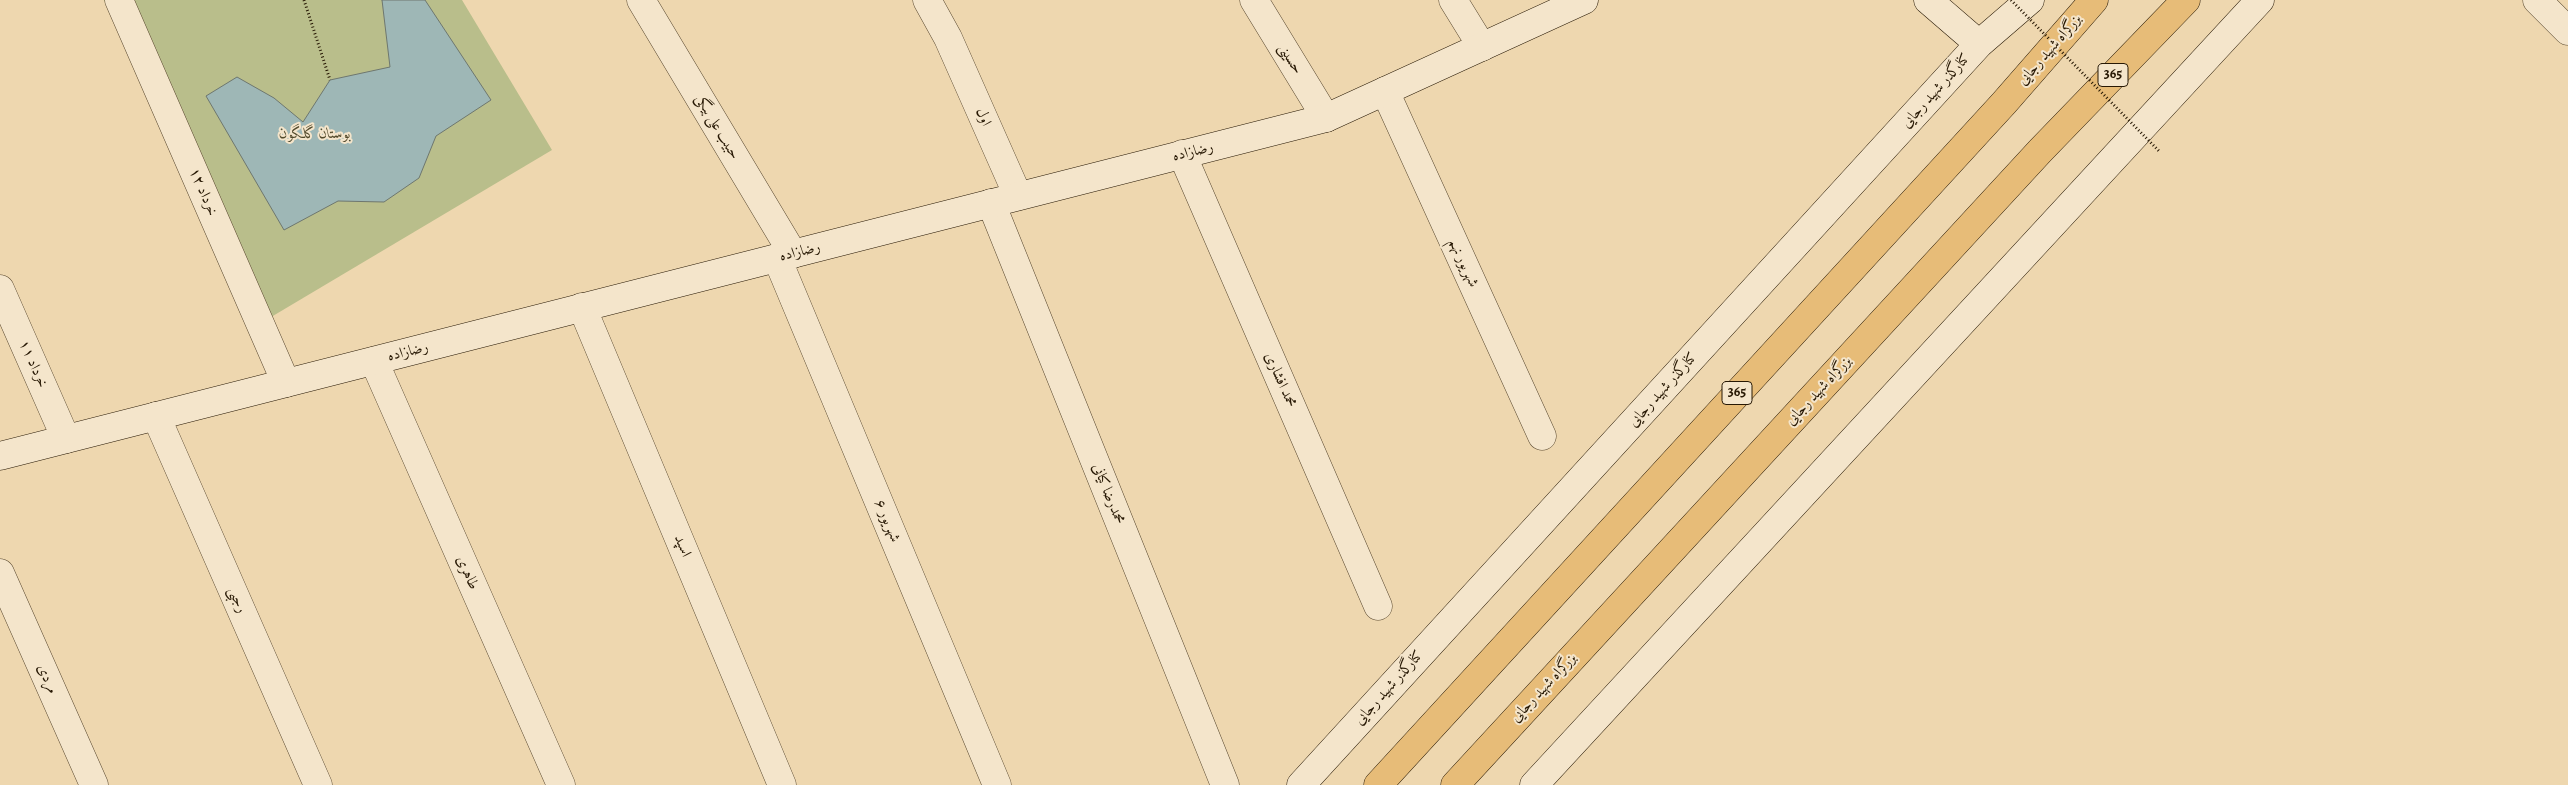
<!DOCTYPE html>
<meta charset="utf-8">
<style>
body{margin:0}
canvas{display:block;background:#eed7af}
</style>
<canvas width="2568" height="785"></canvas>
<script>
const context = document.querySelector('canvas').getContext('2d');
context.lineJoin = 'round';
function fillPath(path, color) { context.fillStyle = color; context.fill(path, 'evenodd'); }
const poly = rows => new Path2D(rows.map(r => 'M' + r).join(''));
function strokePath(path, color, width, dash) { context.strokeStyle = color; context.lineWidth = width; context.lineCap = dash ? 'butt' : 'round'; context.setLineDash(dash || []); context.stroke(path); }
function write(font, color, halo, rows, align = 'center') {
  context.font = font + ' Alegreya,Amiri,serif'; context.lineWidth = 4; context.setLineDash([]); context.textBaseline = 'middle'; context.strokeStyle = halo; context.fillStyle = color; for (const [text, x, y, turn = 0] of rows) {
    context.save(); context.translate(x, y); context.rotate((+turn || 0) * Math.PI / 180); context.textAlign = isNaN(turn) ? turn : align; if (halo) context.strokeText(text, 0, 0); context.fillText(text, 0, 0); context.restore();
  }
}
fillPath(poly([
 [104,0,462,0,552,150,256,326]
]), '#b9be8b');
const water = poly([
 [382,0,425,0,491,100,436,136,419,178,384,202,338,201,284,230,206,96,237,77,274,98,303,122,330,80,390,67,382,0]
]);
fillPath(water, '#9eb7b6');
strokePath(water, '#6e776f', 1);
const street = poly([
 [119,0,286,383],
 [641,0,793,254],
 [927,0,948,38,1018,196],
 [1254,0,1326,118],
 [1453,0,1482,47],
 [2537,0,2568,31],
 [1385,91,1542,436],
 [1182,154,1378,606],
 [991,203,1225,785],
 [777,258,997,785],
 [0,289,66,439],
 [582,307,782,785],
 [374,361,561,785],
 [156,416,318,785],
 [0,573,94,785]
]);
const secondary = poly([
 [1928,0,1979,44],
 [0,456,1326,118,1584,0],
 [1301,785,1979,44,2030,0],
 [1534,785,2260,0]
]);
const highway = poly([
 [1378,785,2004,103,2094,0],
 [1455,785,2040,151,2186,0]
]);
strokePath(street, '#59482f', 29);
strokePath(secondary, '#271804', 29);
strokePath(highway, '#271804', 29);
strokePath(poly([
 [304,0,330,80]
]), '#271804', 3, [1, 2.5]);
strokePath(street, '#f4e5cb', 28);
strokePath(secondary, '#f4e5cb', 28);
strokePath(highway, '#e7bc78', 28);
strokePath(poly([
 [2011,0,2159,151]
]), '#271804', 3, [1, 2.5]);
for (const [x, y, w] of [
 [2113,75,30],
 [1737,393,30]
]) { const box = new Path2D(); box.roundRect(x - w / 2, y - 11.5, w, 23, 4); context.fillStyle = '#f4e5cb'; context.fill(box); strokePath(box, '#271804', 1); }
write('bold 14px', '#271804', null, [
 ["365",2113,75],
 ["365",1737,393]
]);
write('15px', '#271804', '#f4e5cb', [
 ["بزرگراه شهید رجایی",2050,50,-49],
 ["حسینی",1290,59,58],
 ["کنارگذر شهید رجایی",1936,91,-48],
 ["اول",983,117,66],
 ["حبیب علی بیگی",717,127,59],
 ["رضازاده",1193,152,-14],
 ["خرداد ۱۲",203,192,67],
 ["رضازاده",800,252,-14],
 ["شهریور نهم",1463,263,65],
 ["رضازاده",408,352,-14],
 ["خرداد ۱۱",33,364,66],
 ["محمد افشاری",1280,380,66],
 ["کنارگذر شهید رجایی",1663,390,-48],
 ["بزرگراه شهید رجایی",1819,391,-47],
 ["محمدرضا کیانی",1108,494,68],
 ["شهریور ۶",887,521,67],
 ["اسپد",682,546,67],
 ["طاهری",467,573,66],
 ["رجبی",237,600,66],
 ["مردی",47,679,66],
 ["کنارگذر شهید رجایی",1389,688,-48],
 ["بزرگراه شهید رجایی",1544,688,-47]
]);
write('italic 15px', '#534a2c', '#f4e5cb', [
 ["بوستان گلگون",315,134]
]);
</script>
